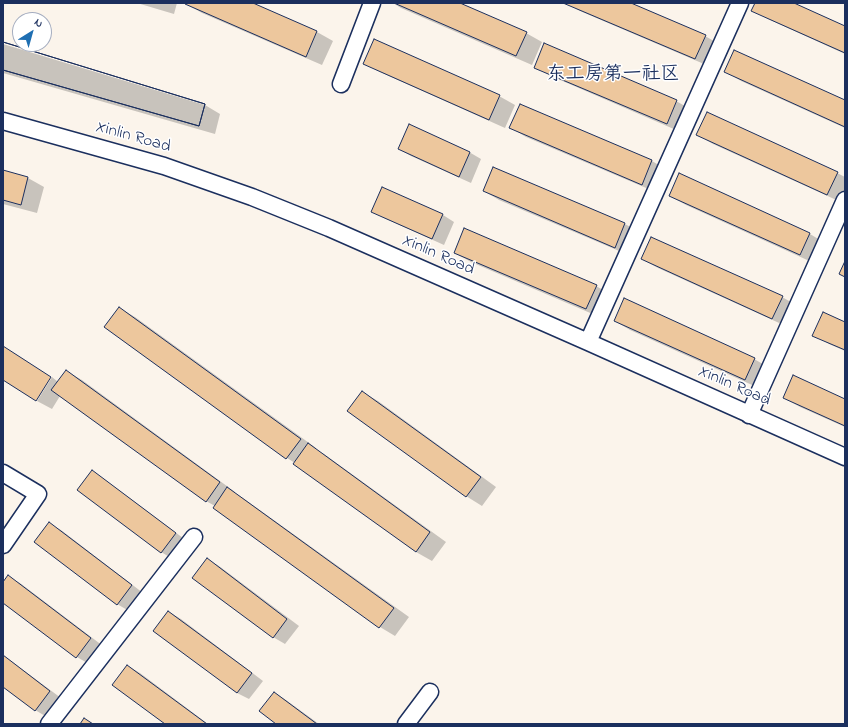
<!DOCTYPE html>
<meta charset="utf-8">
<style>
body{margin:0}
#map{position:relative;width:848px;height:727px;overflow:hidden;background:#fbf4eb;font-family:"Indie Flower",sans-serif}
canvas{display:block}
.frame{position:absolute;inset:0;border:4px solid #1b2f5e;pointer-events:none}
.north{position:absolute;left:12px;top:12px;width:40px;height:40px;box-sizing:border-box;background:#fff;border:1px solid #a4acbf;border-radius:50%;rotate:37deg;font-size:11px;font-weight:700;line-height:16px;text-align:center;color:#1b2f5e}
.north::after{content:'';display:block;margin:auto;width:14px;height:18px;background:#1f6fb2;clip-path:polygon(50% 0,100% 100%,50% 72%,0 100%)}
</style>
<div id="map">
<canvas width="848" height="727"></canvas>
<div class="frame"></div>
<div class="north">N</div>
</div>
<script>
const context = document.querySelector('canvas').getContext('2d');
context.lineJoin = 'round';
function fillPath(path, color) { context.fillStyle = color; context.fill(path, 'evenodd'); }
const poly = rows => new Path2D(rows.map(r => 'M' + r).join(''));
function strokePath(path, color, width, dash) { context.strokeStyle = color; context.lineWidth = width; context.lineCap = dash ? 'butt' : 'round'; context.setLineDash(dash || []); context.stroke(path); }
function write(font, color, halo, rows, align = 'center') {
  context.font = font + ' "Indie Flower","LXGW WenKai TC",sans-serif'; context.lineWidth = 3; context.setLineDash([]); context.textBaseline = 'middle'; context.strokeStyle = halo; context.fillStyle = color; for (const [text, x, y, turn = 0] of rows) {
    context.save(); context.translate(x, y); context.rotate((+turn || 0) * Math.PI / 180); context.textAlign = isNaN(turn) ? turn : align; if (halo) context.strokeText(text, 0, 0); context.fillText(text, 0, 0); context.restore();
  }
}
fillPath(poly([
 [137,3,177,3,174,14],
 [187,3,251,3,317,32,333,41,322,65,202,13,186,4],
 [393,3,458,3,526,33,542,42,532,65,401,8],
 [565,3,628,3,705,36,721,45,711,67,580,11],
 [756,3,792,3,845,27,845,54,768,19,753,10],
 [3,44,205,105,220,114,215,134,3,73],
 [364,63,499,96,515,105,505,128,380,72],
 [535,67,676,101,692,110,683,133,551,76],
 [726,72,845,101,845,128,741,81],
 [520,105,652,161,667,170,658,193,526,137,511,128],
 [698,135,837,173,845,177,845,199,843,203,713,144],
 [399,149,469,152,481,159,471,183,411,156],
 [494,168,625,224,641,233,631,256,499,200,484,191],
 [3,171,28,178,44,187,37,213,3,204],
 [670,196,810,234,825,243,816,264,686,205],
 [373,211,443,215,454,222,444,245,384,218],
 [455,253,596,286,612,295,602,318,471,262],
 [642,259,782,297,798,306,788,327,658,268],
 [119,308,135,317,316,448,315,449,324,454,446,542,432,561,416,552,295,463,287,458,106,327],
 [615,321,754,359,770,368,761,389,630,330],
 [845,324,845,351,829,344,814,335],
 [66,371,82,380,235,492,235,493,243,498,409,617,395,636,380,627,215,506,206,501,60,396,52,409,37,401,52,377,58,382],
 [362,392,378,401,496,487,482,506,466,496],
 [784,398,845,400,845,427,800,407],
 [92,472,104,479,187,541,173,559,161,552],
 [49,524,61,530,143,593,129,611,117,604],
 [207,559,219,566,299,626,285,644,273,637],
 [8,577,20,583,103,646,89,664,77,657,3,602,3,583],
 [169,612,181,619,263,681,249,699,237,693],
 [3,655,61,698,47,717,35,710,3,686],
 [128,666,140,673,208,724,167,724],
 [275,693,286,700,319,724,278,724]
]), '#0003');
const building = poly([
 [186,3,253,3,317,31,306,57,185,4,186,3],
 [394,3,460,3,527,32,516,56,394,3],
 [563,3,631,3,706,35,695,59,563,3],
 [755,3,794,3,845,26,845,53,751,11,755,3],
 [374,39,500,95,489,120,363,64,374,39],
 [3,42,205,104,199,126,3,70,3,42],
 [3,42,205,104,199,126,3,70,3,42],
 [544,43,677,100,667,124,534,68,544,43],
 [734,50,845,100,845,127,724,72,734,50],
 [520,104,652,160,642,185,509,128,520,104],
 [707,112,838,172,827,195,696,135,707,112],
 [409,124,470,152,459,177,398,149,409,124],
 [493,167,625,223,615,248,483,191,493,167],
 [3,170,28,177,21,205,3,200,3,170],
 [679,173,810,233,800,255,669,196,679,173],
 [382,187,443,214,432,239,371,212,382,187],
 [464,228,597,285,586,309,454,253,464,228],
 [651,237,783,296,772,319,641,259,651,237],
 [845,261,845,277,839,274,845,261],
 [624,298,755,358,745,380,614,321,624,298],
 [119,307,301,439,286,459,104,327,119,307],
 [823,312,845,322,845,350,812,336,823,312],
 [3,346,51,377,36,401,3,380,3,346],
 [66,370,220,482,206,502,51,390,66,370],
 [793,375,845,399,845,426,783,398,793,375],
 [362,391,481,477,466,497,347,411,362,391],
 [308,443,430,532,416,552,293,464,308,443],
 [92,470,176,533,161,553,77,490,92,470],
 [227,487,394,608,379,628,213,508,227,487],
 [49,522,132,585,117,605,34,542,49,522],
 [207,558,287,619,273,638,192,578,207,558],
 [8,575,91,638,76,658,3,603,3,582,8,575],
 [168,611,252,673,237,693,153,631,168,611],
 [3,655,50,691,35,711,3,687,3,655],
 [127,665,207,724,165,724,112,685,127,665],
 [274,692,317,724,276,724,259,711,274,692],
 [84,718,93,724,80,724,84,718]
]);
fillPath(building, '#edc79d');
strokePath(building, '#1b2f5e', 1);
const minor = poly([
 [341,84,372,3],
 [3,121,164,166,252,197,329,228,588,342,845,457],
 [588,342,740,3],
 [749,415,845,200],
 [3,473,38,494,3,545],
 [49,724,194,537],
 [406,724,430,692]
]);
strokePath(minor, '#1b2f5e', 19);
strokePath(minor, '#fff', 16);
write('17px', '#1b2f5e', '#fff', [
 ["Xinlin Road",133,138,16],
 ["Xinlin Road",438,256,24],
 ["Xinlin Road",734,387,24]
]);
write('19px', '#1b2f5e', '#fff', [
 ["东工房第一社区",613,76]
]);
</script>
